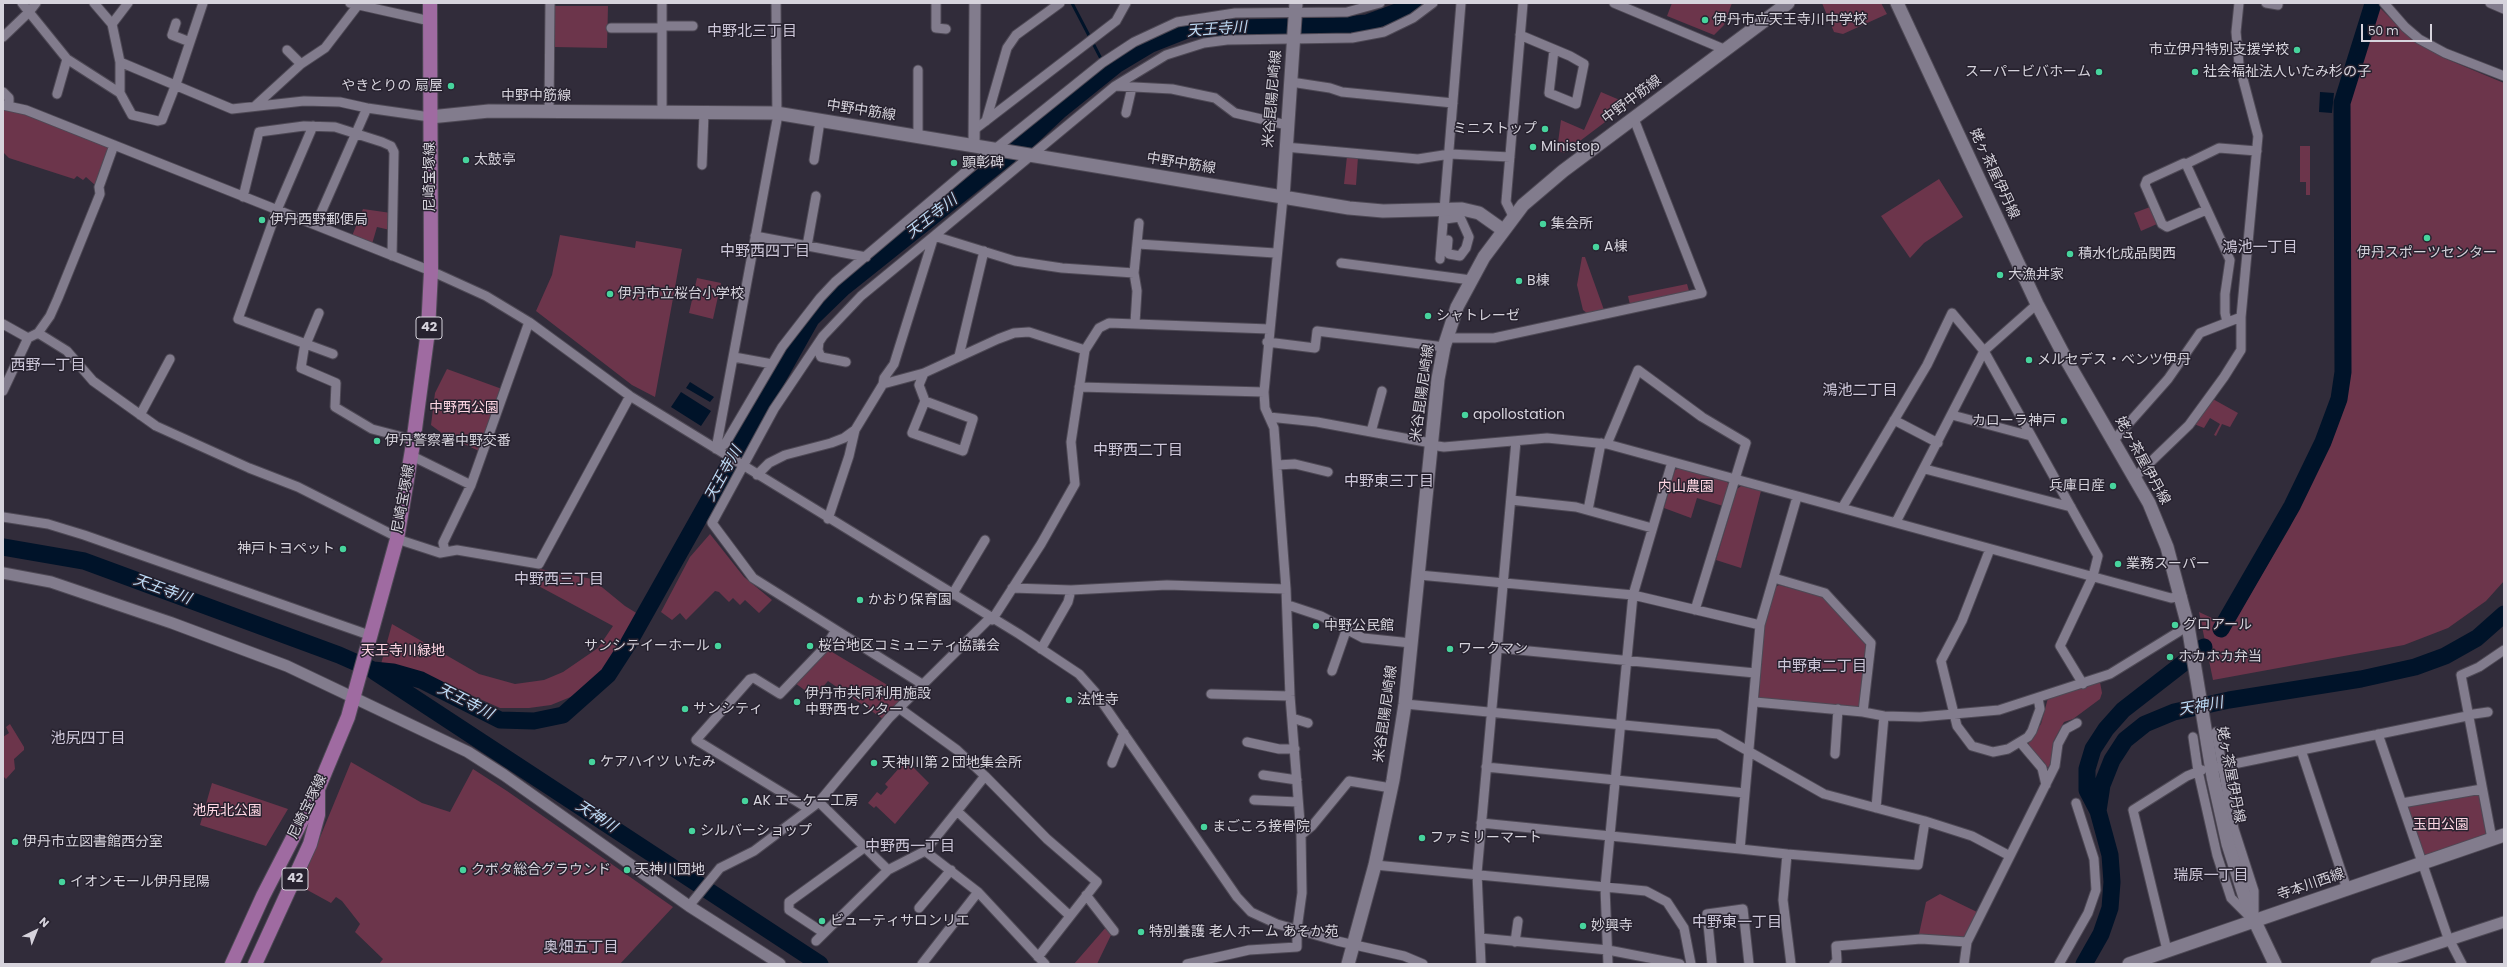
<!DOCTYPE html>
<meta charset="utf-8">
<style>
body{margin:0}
#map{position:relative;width:2507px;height:967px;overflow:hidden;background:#312c3a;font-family:Poppins,sans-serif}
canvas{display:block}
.frame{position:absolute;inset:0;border:4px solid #d6d3dc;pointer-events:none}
.north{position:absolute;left:16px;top:911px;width:40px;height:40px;-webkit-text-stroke:3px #27222f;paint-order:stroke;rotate:43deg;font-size:11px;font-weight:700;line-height:16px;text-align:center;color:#d6d3dc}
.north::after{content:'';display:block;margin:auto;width:14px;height:18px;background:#d6d3dc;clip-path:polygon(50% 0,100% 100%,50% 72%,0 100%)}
.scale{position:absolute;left:2361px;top:24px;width:71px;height:18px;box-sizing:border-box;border:2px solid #d6d3dc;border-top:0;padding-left:5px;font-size:12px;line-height:14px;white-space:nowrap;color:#d6d3dc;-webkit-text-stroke:3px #27222f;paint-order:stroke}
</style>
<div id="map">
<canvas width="2507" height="967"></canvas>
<div class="frame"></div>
<div class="north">N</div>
<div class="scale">50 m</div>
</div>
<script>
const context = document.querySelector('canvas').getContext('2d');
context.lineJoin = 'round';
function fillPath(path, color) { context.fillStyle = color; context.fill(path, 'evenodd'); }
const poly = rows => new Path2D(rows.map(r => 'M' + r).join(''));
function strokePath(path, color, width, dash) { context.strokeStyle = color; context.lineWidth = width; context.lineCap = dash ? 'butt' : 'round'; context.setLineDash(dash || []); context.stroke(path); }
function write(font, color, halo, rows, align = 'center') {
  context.font = font + ' Poppins,"Noto Sans JP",sans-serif'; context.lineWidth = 3; context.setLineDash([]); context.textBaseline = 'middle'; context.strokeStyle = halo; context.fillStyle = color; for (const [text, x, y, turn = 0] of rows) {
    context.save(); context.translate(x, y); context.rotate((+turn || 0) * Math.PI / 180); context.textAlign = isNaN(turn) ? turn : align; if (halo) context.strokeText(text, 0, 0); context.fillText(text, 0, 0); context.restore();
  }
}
fillPath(poly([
 [1672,3,1732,3,1724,25,1714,35,1667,16],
 [1822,3,1881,3,1887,14,1843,34,1834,32],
 [554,6,608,6,607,48,554,47],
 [2379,7,2414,41,2444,58,2504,83,2504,581,2486,601,2448,628,2404,645,2213,680,2199,612,2231,627,2290,527,2331,443,2346,403,2350,372,2349,104],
 [1601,92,1629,104,1564,153,1557,150,1561,120,1584,130],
 [3,108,15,109,109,146,95,185,86,177,83,180,77,176,74,179,9,158,3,152],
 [2300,146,2310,146,2310,195,2306,195,2306,182,2300,182],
 [1347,156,1358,157,1356,185,1344,184],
 [1939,179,1963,217,1924,243,1910,258,1881,216],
 [2150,207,2157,224,2141,231,2134,213],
 [363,209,391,213,390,230,377,227,372,244,352,236],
 [560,235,635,248,636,241,682,249,655,397,632,385,536,311,552,275],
 [1582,257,1585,257,1604,310,1588,314,1583,310,1577,285],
 [697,278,721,283,713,319,689,313],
 [1687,284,1689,291,1630,305,1628,296],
 [447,369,502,389,481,452,443,434,431,425,435,393],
 [2211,398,2238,413,2230,427,2222,424,2216,436,2214,435,2220,424,2210,418,2204,428,2194,424],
 [1679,468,1727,482,1730,486,1723,506,1697,498,1691,518,1664,508,1675,470],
 [1741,486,1761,491,1741,568,1716,560,1737,489],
 [710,534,744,577,772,600,759,613,745,600,740,605,733,598,729,602,719,592,715,591,686,620,680,613,672,620,661,612,690,557],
 [540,569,592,579,625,606,638,614,615,657,596,682,573,696,551,705,529,708,500,708,431,677,381,664,392,624,479,674,515,684,544,680,563,672,598,648,613,626,533,583],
 [1779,585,1824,597,1865,643,1867,647,1861,705,1858,708,1760,699,1759,697,1763,628,1775,587],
 [827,649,904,695,883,719,828,681,814,697,795,683],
 [2100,682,2102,693,2100,699,2073,719,2064,722,2053,742,2052,760,2048,768,2044,762,2028,747,2029,740,2041,724,2048,698],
 [10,724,24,747,24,750,14,759,15,769,6,779,3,776,3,737,9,733,6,727],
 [351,762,422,803,450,812,473,769,507,791,673,907,620,964,379,964,383,959,355,932,360,924,342,901,336,897,331,903,300,886],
 [911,765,929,783,895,824,876,806,874,808,868,803,877,792,881,795,888,787,885,784,901,766],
 [212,783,288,809,266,846,200,825],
 [2479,793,2489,833,2428,856,2424,854,2406,804],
 [1940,894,1977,912,1964,939,1920,936,1919,934,1926,902],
 [1107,926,1112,933,1097,964,1074,964]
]), '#6c354b');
fillPath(poly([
 [2320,92,2334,93,2332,113,2319,112],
 [690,382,714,397,710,402,686,388],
 [681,392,711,411,701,426,671,407]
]), '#001329');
strokePath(poly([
 [1072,3,1108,72]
]), '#001329', 3);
strokePath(poly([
 [3,547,84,561,339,655,373,670,393,672,421,680,500,720,534,721,563,715,608,675,628,644,811,319,844,287,1028,140,1060,110,1116,65,1151,44,1189,29,1335,26,1367,23,1405,9,1413,3],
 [2221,629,2292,506,2323,442,2339,399,2343,372,2342,103,2372,7],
 [375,672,820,964],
 [2098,811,2087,790,2087,769,2093,749,2106,729,2123,710,2204,647],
 [2084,964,2101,934,2110,908,2112,882,2110,855,2098,811,2102,785,2112,760,2125,740,2145,724,2174,712,2229,700,2361,679,2415,667,2445,656,2477,638,2504,614]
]), '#001329', 17);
const minor = poly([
 [22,3,29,12,36,3],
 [94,3,112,24],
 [350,3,430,21],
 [936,3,936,28,946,29],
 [1614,3,1726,50],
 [2266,3,2278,5,2278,3],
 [2384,3,2405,27,2419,39,2445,53,2504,76],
 [2490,3,2504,9],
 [176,23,172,35,190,42],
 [662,26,693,26],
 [611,28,662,28],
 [1520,35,1570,56,1584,64,1576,104,1549,93,1554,50],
 [3,37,29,12,67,59,120,93,132,115,158,121,162,120,176,84,203,3],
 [287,50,301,64],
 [120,62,232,109,304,101,340,102,367,108,430,117],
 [918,70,918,137],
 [1291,82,1330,88,1342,92,1453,103],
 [1115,86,1172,89,1215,98,1235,113,1287,125],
 [3,92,9,98,9,106],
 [120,93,120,62,112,24,128,3],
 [57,94,67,59],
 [3,105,26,110,114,145,431,271,486,296,529,322,630,396,1019,634,1079,674,1095,692,1237,897,1251,912,1277,924,1337,941,1404,956,1423,964],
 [255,106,301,64,325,48,358,5],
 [549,112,550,3],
 [662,113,662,3],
 [1126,113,1132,87],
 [986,121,1007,48,1016,35,1060,3],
 [313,126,277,210,238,319,333,354],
 [974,130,1116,21,1126,3],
 [114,145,99,187,100,194,58,298,50,316,38,333,67,351,93,381,156,426,249,468,298,487,397,537],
 [1285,147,1418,159,1450,154,1510,157],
 [995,149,1102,63,1134,42,1177,22,1235,13,1347,12,1380,3],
 [814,160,820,121],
 [2186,164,2184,163,2147,180,2145,185,2162,224,2167,227,2206,210],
 [702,165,704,113],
 [243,197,259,132,304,126,335,127,382,142,391,146,394,152,392,256],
 [1513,216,1506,202,1523,3],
 [1445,219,1460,217,1469,237,1466,248,1460,256,1449,254,1447,251,1448,240],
 [316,224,367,108],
 [755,236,866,257],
 [1138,244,1275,253],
 [807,246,816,196],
 [1440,259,1461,3],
 [1341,263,1471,280],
 [1134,273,1062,268,1015,261,934,236,1115,86,1166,55,1204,43,1227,40,1352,38,1384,32,1413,18,1433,3],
 [319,313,304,349,301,368,336,383,335,407,372,429,414,440],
 [2227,322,2225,313,2225,294,2230,260,2186,164,2219,148,2257,151],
 [1135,323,1137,291,1134,273,1139,223],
 [3,324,28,338],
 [1447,338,1494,338,1702,293,1634,119],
 [819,342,818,350,821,357,846,362],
 [1267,342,1315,348,1317,331,1444,347],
 [959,356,984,251],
 [734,357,772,364],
 [924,373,919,385,925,401,912,433,963,451,973,419,925,401],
 [883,384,884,378,894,364,934,236],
 [1079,387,1264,392],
 [3,391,28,338,38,333],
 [140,415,170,359],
 [1952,415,2031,436],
 [1269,417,1317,422,1431,443],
 [1894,420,1938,443],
 [1371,432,1382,391],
 [2113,441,2168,379,2200,333,2241,317,2258,136,2239,64,2236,32,2239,3],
 [1607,444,1638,370,1702,417,1746,443,1695,610],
 [1431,445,1444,447,1547,438,1607,444,2171,598,2182,596],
 [716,449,777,120,776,3],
 [716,449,725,444,782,347,820,298,835,282,983,157,985,147],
 [412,456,471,485],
 [1277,465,1295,464,1328,472],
 [1925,469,2071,507],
 [757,475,769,463,785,455,831,443,844,438,855,430,883,384,924,373,998,339,1014,333,1029,332,1085,350],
 [2135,477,2189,425,2224,377,2241,350,2241,317],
 [1511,500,1576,507,1652,528],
 [1842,508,1927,365,1952,313,1984,351,2098,556,2093,576,2060,646,2083,684],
 [1588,510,1601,443],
 [3,517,48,524,84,535,369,635],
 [828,519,849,456,855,430],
 [1896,522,1984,351,2037,304],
 [397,539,440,553,457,550,539,564,630,396],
 [1990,549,1962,621,1941,661,1957,726,1972,746,1993,752,2008,749,2028,737,2032,731,2040,709,2038,698],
 [445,551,443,543,471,485,529,322],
 [1419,575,1633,595,1760,625],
 [1774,578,1825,593,1871,643,1863,712],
 [1012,588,1071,590,1167,585,1286,589],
 [952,595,985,540],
 [1287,606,1291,606,1321,616,1363,638,1411,643],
 [992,620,1041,544,1075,484,1071,442,1085,350,1099,328,1109,323,1269,329],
 [836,630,922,684],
 [1498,648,1755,673],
 [1041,649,1068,602,1071,590],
 [1332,671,1347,628],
 [1211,694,1290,696],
 [1755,702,1863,712,1884,716,1920,717,1999,710,2110,674,2188,626],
 [1405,704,1718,734,1824,794,1925,821],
 [899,708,957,750,985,776,1047,839,1097,882,1038,957],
 [2467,715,2488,712],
 [1292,718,1308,723],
 [2216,732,2234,829,2254,891,2254,916],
 [2378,734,2447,935,2462,964],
 [2193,737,2198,771,2217,855,2231,898,2250,917],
 [1247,742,1279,749,1295,749],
 [2020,742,2042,768,2046,785],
 [2301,750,2347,889],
 [1835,754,1838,709],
 [1112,763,1124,733],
 [1486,767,1745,793],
 [2219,767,2467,716],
 [1263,775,1297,780],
 [1254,800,1298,802],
 [819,802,888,870],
 [2402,803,2482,789],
 [1876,808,1884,716],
 [809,809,696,740,750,679,754,678,780,694,826,646,836,630,753,578,712,523,774,409,823,336,861,296,934,236],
 [957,811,1070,916],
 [1481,823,1740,849,1760,625,1797,497],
 [1301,835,1312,826,1349,781,1391,788],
 [2492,839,2461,675,2479,667,2504,650],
 [1740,849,1787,854],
 [925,851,978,892,1045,964],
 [1375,865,1605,887,1633,595,1672,462],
 [1086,895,1114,931],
 [689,906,720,868,754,851,819,802,889,718,990,618],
 [919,908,951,870],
 [824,933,789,910,789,902,865,847],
 [1480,938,1608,950,1680,964],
 [816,941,888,870,925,851,985,776],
 [1515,942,1518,921],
 [1967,942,2055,766,2058,744,2066,729,2077,723],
 [2167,950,2133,810,2187,776,2202,770],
 [922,964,978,892],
 [1187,964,1249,950,1297,947,1297,929,1302,893,1301,835,1290,696,1286,589,1274,428,1265,408,1264,392,1283,197],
 [1481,964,1477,873,1516,441],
 [1608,964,1605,887,1646,891,1667,902,1684,928,1691,964],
 [1712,964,1707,914,1743,909,1749,964],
 [1791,964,1783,900,1787,854,1918,865,1925,821,1972,836,2010,856],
 [1834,964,1837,961,1836,946,1921,939,1967,942,1964,964],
 [2059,964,2088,913,2096,890,2094,859,2076,803]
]);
const tertiary = poly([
 [974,146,975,3],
 [3,573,51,582,172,623,287,666,468,752,504,775,689,906,780,964],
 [2376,964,2504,922]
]);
const secondary = poly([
 [1897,3,2037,304,2067,361,2149,503,2167,547,2188,626,2213,777,2228,844,2248,907,2275,964],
 [430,117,489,111,776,113,1349,208,1383,211,1462,209,1479,213,1503,230],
 [1283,197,1296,3],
 [1348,964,1375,865,1393,780,1405,704,1438,379,1444,347,1457,307,1484,257,1523,205,1563,171,1788,3],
 [2129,964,2504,835]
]);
const primary = poly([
 [232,964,263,896,318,789,348,717,397,539,413,444,428,331,431,271,430,3],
 [255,964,310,844,318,815,318,791]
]);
strokePath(minor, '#4e4955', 11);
strokePath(tertiary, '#4e4955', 13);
strokePath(secondary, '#4e4955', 15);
strokePath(primary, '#4e4955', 16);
strokePath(minor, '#827c8d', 9);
strokePath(tertiary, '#827c8d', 11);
strokePath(secondary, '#827c8d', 13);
strokePath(primary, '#9f6ba1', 14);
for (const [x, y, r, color] of [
 [1705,20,4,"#47d49d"],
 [2297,50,4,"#47d49d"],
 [2099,72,4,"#47d49d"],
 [2195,72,4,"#47d49d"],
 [451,86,4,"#47d49d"],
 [1545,129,4,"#47d49d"],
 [1533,147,4,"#47d49d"],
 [466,160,4,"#47d49d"],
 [954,163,4,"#47d49d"],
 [262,220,4,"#47d49d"],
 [1543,224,4,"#47d49d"],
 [2427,238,4,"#47d49d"],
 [1596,247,4,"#47d49d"],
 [2070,254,4,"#47d49d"],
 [2000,275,4,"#47d49d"],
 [1519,281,4,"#47d49d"],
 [610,294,4,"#47d49d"],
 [1428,316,4,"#47d49d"],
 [2029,360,4,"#47d49d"],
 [1465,415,4,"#47d49d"],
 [2064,421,4,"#47d49d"],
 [377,441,4,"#47d49d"],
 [2113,486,4,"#47d49d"],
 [343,549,4,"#47d49d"],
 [2118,564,4,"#47d49d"],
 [860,600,4,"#47d49d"],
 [2175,625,4,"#47d49d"],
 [1316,626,4,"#47d49d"],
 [718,646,4,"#47d49d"],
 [810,646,4,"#47d49d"],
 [1450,649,4,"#47d49d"],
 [2170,657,4,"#47d49d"],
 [1069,700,4,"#47d49d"],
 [797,702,4,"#47d49d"],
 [685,709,4,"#47d49d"],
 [592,762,4,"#47d49d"],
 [874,763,4,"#47d49d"],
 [745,801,4,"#47d49d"],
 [1204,827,4,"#47d49d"],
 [692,831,4,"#47d49d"],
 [1422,838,4,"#47d49d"],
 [15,842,4,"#47d49d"],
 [463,870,4,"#47d49d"],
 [627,870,4,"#47d49d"],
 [62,882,4,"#47d49d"],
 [822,921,4,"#47d49d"],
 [1583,926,4,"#47d49d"],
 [1141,932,4,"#47d49d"]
]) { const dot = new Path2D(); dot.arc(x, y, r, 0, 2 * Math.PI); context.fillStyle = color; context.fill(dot); strokePath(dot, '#27222f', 1.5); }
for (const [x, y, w] of [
 [429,328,26],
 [295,879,26]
]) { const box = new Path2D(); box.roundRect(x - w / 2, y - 11, w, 22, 3); context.fillStyle = '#27222f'; context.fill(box); strokePath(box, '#d6d3dc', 1); }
write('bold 13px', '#d6d3dc', null, [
 ["42",429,328],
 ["42",295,879]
]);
write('14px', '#d6d3dc', '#27222f', [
 ["伊丹市立天王寺川中学校",1713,20],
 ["市立伊丹特別支援学校",2289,50,"right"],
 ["スーパービバホーム",2091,72,"right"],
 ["社会福祉法人いたみ杉の子",2203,72],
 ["やきとりの 扇屋",443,86,"right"],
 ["ミニストップ",1537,129,"right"],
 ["Ministop",1541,147],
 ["太鼓亭",474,160],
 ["顕彰碑",962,163],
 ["伊丹西野郵便局",270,220],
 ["集会所",1551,224],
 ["A棟",1604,247],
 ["伊丹スポーツセンター",2427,253,"center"],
 ["積水化成品関西",2078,254],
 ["大漁丼家",2008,275],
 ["B棟",1527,281],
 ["伊丹市立桜台小学校",618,294],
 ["シャトレーゼ",1436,316],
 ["メルセデス・ベンツ伊丹",2037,360],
 ["apollostation",1473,415],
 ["カローラ神戸",2056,421,"right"],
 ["伊丹警察署中野交番",385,441],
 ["兵庫日産",2105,486,"right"],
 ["神戸トヨペット",335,549,"right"],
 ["業務スーパー",2126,564],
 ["かおり保育園",868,600],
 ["グロアール",2183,625],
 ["中野公民館",1324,626],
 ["サンシテイーホール",710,646,"right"],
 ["桜台地区コミュニティ協議会",818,646],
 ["ワークマン",1458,649],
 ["ホカホカ弁当",2178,657],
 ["伊丹市共同利用施設",805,694],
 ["中野西センター",805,710],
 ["法性寺",1077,700],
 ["サンシティ",693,709],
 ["ケアハイツ いたみ",600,762],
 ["天神川第２団地集会所",882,763],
 ["AK エーケー工房",753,801],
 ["まごころ接骨院",1212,827],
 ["シルバーショップ",700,831],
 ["ファミリーマート",1430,838],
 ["伊丹市立図書館西分室",23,842],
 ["クボタ総合グラウンド",471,870],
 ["天神川団地",635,870],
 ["イオンモール伊丹昆陽",70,882],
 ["ビューティサロンリエ",830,921],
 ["妙興寺",1591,926],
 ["特別養護 老人ホーム あそか苑",1149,932]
], 'left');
write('14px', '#d6d3dc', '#27222f', [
 ["中野中筋線",536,96],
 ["米谷昆陽尼崎線",1273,99,-85],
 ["中野中筋線",1632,100,-37],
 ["中野中筋線",861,111,9],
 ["中野中筋線",1181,164,9],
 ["姥ヶ茶屋伊丹線",1994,174,65],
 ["尼崎宝塚線",430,177,-90],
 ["米谷昆陽尼崎線",1423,393,-82],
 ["姥ヶ茶屋伊丹線",2142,461,61],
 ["尼崎宝塚線",404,499,-80],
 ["米谷昆陽尼崎線",1386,714,-82],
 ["姥ヶ茶屋伊丹線",2230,775,79],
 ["尼崎宝塚線",308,807,-64],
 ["寺本川西線",2311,885,-19]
]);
write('14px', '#fed6e3', '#27222f', [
 ["中野西公園",464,408],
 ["内山農園",1686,487],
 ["天王寺川緑地",403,651],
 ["池尻北公園",227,811],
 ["玉田公園",2441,825]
]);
write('italic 15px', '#bddaf5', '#27222f', [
 ["天王寺川",1217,30,-4],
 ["天王寺川",932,217,-38],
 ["天王寺川",724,474,-61],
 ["天王寺川",162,590,20],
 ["天王寺川",465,702,27],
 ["天神川",2201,707,-10],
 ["天神川",596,817,33]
]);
write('15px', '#cdc7d9', '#27222f', [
 ["中野北三丁目",752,32],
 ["鴻池一丁目",2260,248],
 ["中野西四丁目",765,252],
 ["西野一丁目",48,366],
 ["鴻池二丁目",1860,391],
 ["中野西二丁目",1138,451],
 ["中野東三丁目",1389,482],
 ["中野西三丁目",559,580],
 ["中野東二丁目",1822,667],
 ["池尻四丁目",88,739],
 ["中野西一丁目",910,847],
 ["瑞原一丁目",2211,876],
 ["中野東一丁目",1737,923],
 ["奥畑五丁目",581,948]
]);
</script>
